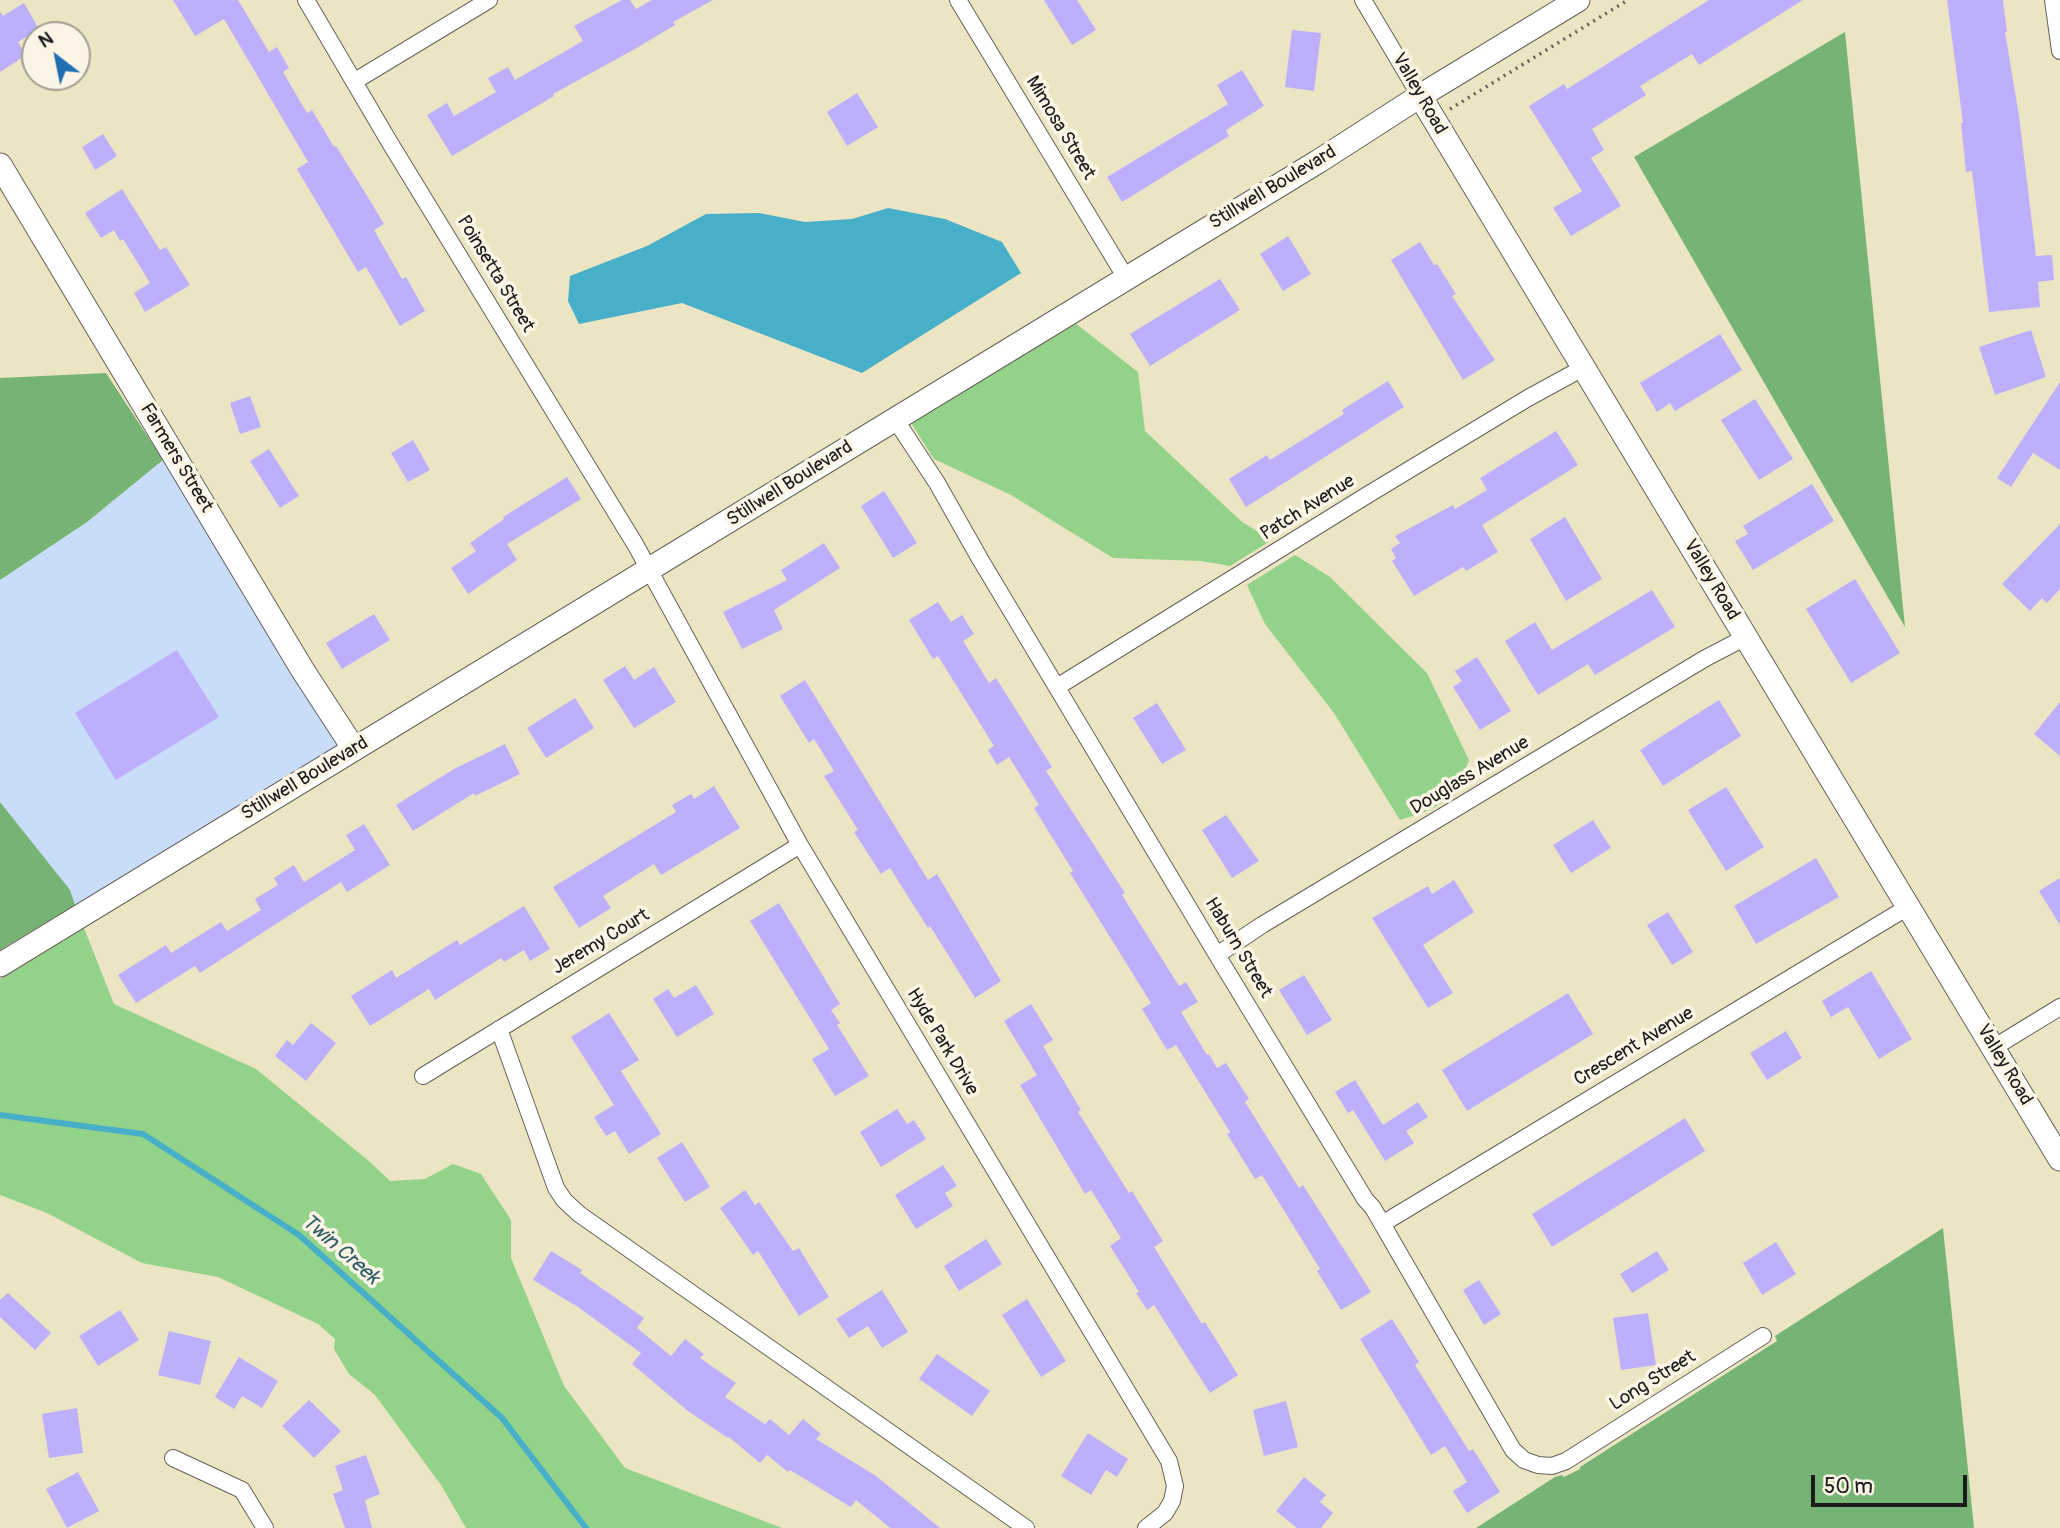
<!DOCTYPE html>
<style>
body{margin:0}
#map{position:relative;width:2060px;height:1528px;overflow:hidden;background:#ece5c4;font-family:Pangolin,sans-serif}
canvas{display:block}
.north{position:absolute;left:21px;top:21px;width:70px;height:70px;box-sizing:border-box;background:#fcf5e5;border:2px solid #a29e95;border-radius:50%;rotate:328deg;font-size:19px;font-weight:700;line-height:28px;text-align:center;color:#1c1c1c}
.north::after{content:'';display:block;margin:auto;width:24px;height:32px;background:#1f6fb2;clip-path:polygon(50% 0,100% 100%,50% 72%,0 100%)}
.scale{position:absolute;left:1811px;top:1475px;width:156px;height:32px;box-sizing:border-box;border:4px solid #1c1c1c;border-top:0;padding-left:9px;font-size:21px;line-height:24px;white-space:nowrap;color:#1c1c1c;-webkit-text-stroke:5px #fcf5e5;paint-order:stroke}
</style>
<div id="map">
<canvas width="2060" height="1528"></canvas>
<div class="north">N</div>
<div class="scale">50 m</div>
</div>
<script>
const context = document.querySelector('canvas').getContext('2d');
context.lineJoin = 'round';
function fillPath(path, color) { context.fillStyle = color; context.fill(path, 'evenodd'); }
const poly = rows => new Path2D(rows.map(r => 'M' + r).join(''));
function strokePath(path, color, width, dash) { context.strokeStyle = color; context.lineWidth = width; context.lineCap = dash ? 'butt' : 'round'; context.setLineDash(dash || []); context.stroke(path); }
function write(font, color, halo, rows, align = 'center') {
  context.font = font + ' Pangolin,sans-serif'; context.lineWidth = 7; context.setLineDash([]); context.textBaseline = 'middle'; context.strokeStyle = halo; context.fillStyle = color; for (const [text, x, y, turn = 0] of rows) {
    context.save(); context.translate(x, y); context.rotate((+turn || 0) * Math.PI / 180); context.textAlign = isNaN(turn) ? turn : align; if (halo) context.strokeText(text, 0, 0); context.fillText(text, 0, 0); context.restore();
  }
}
fillPath(poly([
 [163,460,338,745,75,905,69,890,0,802,0,580,87,522]
]), '#c9dcf9');
fillPath(poly([
 [1075,323,1138,372,1145,431,1242,522,1272,540,1230,566,1201,561,1113,558,1011,495,934,459,911,423],
 [1295,555,1330,577,1427,673,1469,760,1455,795,1430,810,1400,820,1334,713,1265,624,1247,585],
 [84,928,114,1004,256,1069,370,1162,390,1181,425,1179,453,1164,481,1174,511,1220,511,1258,564,1386,625,1468,782,1528,466,1528,441,1485,375,1395,349,1374,334,1349,335,1339,318,1324,218,1277,142,1263,47,1213,0,1195,0,979]
]), '#93d289');
fillPath(poly([
 [1845,32,1905,627,1634,157],
 [106,373,163,460,87,522,0,580,0,378],
 [0,802,70,890,75,905,0,950],
 [1943,1228,1974,1528,1476,1528,1555,1477,1562,1475,1564,1477,1580,1469,1580,1467,1777,1341,1775,1336]
]), '#76b475');
fillPath(poly([
 [888,208,945,219,1002,242,1021,273,862,373,682,303,579,324,568,301,570,276,647,246,706,214,759,213,805,222,852,219]
]), '#48afc8');
strokePath(poly([
 [0,1115,143,1134,299,1235,502,1418,586,1528]
]), '#48afc8', 6);
fillPath(poly([
 [173,0,238,0,269,52,277,47,289,68,283,72,307,113,312,110,334,147,336,146,371,202,384,224,374,230,402,279,406,277,425,311,400,326,366,267,358,272,297,169,308,162,224,19,195,36],
 [622,0,630,0,636,9,652,0,713,0,673,22,675,25,633,50,553,94,554,96,452,156,427,115,447,103,454,116,496,92,488,78,508,67,515,80,583,41,574,26],
 [1044,0,1077,0,1096,30,1072,45],
 [1709,0,1803,0,1699,65,1692,54,1640,86,1646,95,1592,129,1604,150,1591,158,1621,206,1571,236,1553,208,1582,191,1529,106,1564,84,1567,89],
 [1947,0,2003,0,2007,32,2005,32,2019,116,2036,256,2052,255,2054,280,2038,282,2040,307,1989,312,1972,171,1966,172,1961,123,1963,123],
 [24,3,39,29,18,42,26,55,0,72,0,12,3,16],
 [1292,30,1321,33,1314,91,1285,87],
 [1242,70,1264,106,1226,130,1229,136,1122,202,1107,177,1228,104,1217,85],
 [857,93,878,127,847,146,827,112],
 [103,134,117,156,95,170,82,147],
 [122,189,160,250,166,247,190,285,145,312,134,293,150,283,123,239,120,241,114,230,101,238,85,213],
 [1288,236,1311,274,1283,291,1260,254],
 [1420,242,1434,265,1437,264,1456,294,1452,296,1495,360,1463,380,1391,260],
 [1220,279,1240,310,1150,366,1130,334],
 [2031,330,2046,377,1995,395,1979,347],
 [1720,334,1742,370,1675,411,1670,403,1657,412,1640,383],
 [1388,381,1404,407,1246,507,1229,479,1267,455,1270,460,1344,414,1342,410],
 [2060,382,2060,470,2033,453,2011,487,1997,478],
 [250,396,261,427,240,434,230,403],
 [1755,399,1793,459,1759,480,1721,420],
 [1556,431,1578,465,1482,525,1498,552,1466,571,1463,567,1414,596,1392,561,1396,558,1391,549,1400,543,1395,536,1453,505,1455,509,1487,490,1480,478],
 [413,440,430,470,408,482,391,453],
 [269,449,299,496,280,508,250,461],
 [567,477,581,499,507,544,517,560,468,594,451,568,476,551,470,543,504,519,503,517],
 [1812,484,1834,521,1753,570,1735,541,1748,534,1743,526],
 [884,491,917,543,893,558,861,506],
 [1565,517,1602,579,1566,601,1530,539],
 [2060,524,2060,589,2047,603,2042,598,2030,611,2002,584],
 [824,543,840,568,774,610,783,629,742,649,723,612,787,580,781,570],
 [1855,579,1900,653,1851,683,1806,609],
 [1652,590,1675,627,1595,675,1588,664,1538,695,1505,641,1535,622,1552,650],
 [938,602,951,622,962,615,974,634,963,641,989,683,996,678,1052,767,1046,771,1125,893,1122,895,1179,986,1186,982,1198,1002,1181,1012,1207,1055,1209,1054,1217,1068,1226,1063,1249,1099,1245,1102,1299,1188,1303,1185,1371,1292,1341,1310,1317,1271,1320,1269,1262,1175,1255,1179,1227,1134,1230,1132,1176,1045,1167,1050,1142,1009,1151,1003,1070,873,1073,871,1034,808,1039,805,1009,757,997,765,988,750,994,746,938,656,933,659,909,620],
 [374,614,390,640,342,669,326,643],
 [177,650,219,717,116,780,75,713],
 [1477,657,1511,711,1480,730,1453,687,1462,681,1455,671],
 [625,666,634,680,654,667,676,702,634,728,603,680],
 [805,680,928,880,937,874,1001,981,975,998,930,926,928,928,890,868,881,874,854,832,858,830,824,776,834,771,814,739,809,743,780,696],
 [575,698,594,728,546,758,527,728],
 [1719,700,1741,736,1663,786,1640,750],
 [2060,702,2060,756,2034,734],
 [1157,703,1186,750,1162,764,1133,718],
 [505,744,520,774,475,796,474,793,413,831,396,805,454,769],
 [714,786,740,828,661,875,654,864,603,896,611,908,579,928,553,887,676,812,672,805,691,794,694,799],
 [1726,787,1764,847,1726,871,1688,810],
 [1226,815,1259,861,1232,878,1202,830],
 [1593,820,1611,848,1571,873,1553,845],
 [364,824,390,865,347,892,341,882,200,973,195,966,136,1003,118,975,166,945,171,953,221,922,227,931,261,910,255,899,278,885,274,878,294,865,304,882,355,850,346,835],
 [1816,858,1839,897,1756,944,1734,906],
 [2060,878,2060,925,2039,891],
 [1454,880,1474,912,1423,945,1453,993,1428,1008,1372,918,1428,886,1432,894],
 [779,903,840,1004,831,1010,840,1023,837,1025,869,1076,835,1096,812,1059,829,1049,750,921],
 [524,906,550,949,530,961,524,950,504,962,501,958,435,1000,429,989,370,1026,351,996,392,970,396,978,457,940,460,945],
 [1668,912,1693,952,1672,965,1647,925],
 [1871,971,1912,1039,1879,1059,1848,1007,1831,1017,1822,1001],
 [1304,975,1332,1020,1307,1035,1279,990],
 [696,985,714,1014,677,1037,653,999,668,989,674,998],
 [1568,993,1593,1034,1467,1111,1442,1070],
 [1031,1004,1053,1040,1043,1046,1081,1110,1078,1112,1129,1193,1132,1191,1163,1241,1154,1247,1202,1324,1205,1322,1238,1375,1210,1393,1154,1305,1147,1310,1136,1293,1139,1292,1110,1246,1121,1238,1091,1190,1085,1194,1020,1085,1037,1075,1004,1021],
 [609,1013,639,1060,621,1071,661,1134,629,1154,615,1131,606,1136,594,1117,614,1105,571,1037],
 [311,1023,336,1043,306,1081,275,1056,287,1040,293,1045],
 [1786,1031,1802,1058,1767,1080,1750,1053],
 [1355,1080,1383,1125,1418,1102,1428,1117,1406,1131,1414,1143,1385,1161,1353,1110,1348,1113,1335,1092],
 [897,1109,907,1124,914,1120,926,1139,881,1167,860,1132],
 [1685,1118,1705,1151,1552,1247,1532,1214],
 [682,1142,710,1187,685,1202,657,1158],
 [943,1165,957,1186,945,1193,953,1206,916,1229,895,1195],
 [745,1190,755,1205,759,1202,793,1251,799,1248,829,1297,799,1316,758,1251,753,1255,720,1208],
 [986,1239,1002,1264,959,1291,944,1266],
 [1776,1242,1796,1274,1762,1295,1743,1263],
 [551,1251,582,1270,580,1273,644,1318,637,1328,671,1356,685,1339,704,1354,700,1358,736,1383,725,1397,765,1424,770,1419,789,1435,803,1419,821,1434,816,1439,876,1476,940,1528,890,1528,856,1500,851,1507,790,1470,788,1472,767,1455,760,1463,729,1437,728,1438,688,1411,632,1364,641,1353,578,1307,533,1280],
 [1657,1251,1669,1270,1632,1293,1620,1274],
 [1479,1280,1501,1314,1484,1325,1463,1290],
 [882,1290,908,1332,882,1348,868,1326,849,1338,836,1319],
 [8,1293,51,1333,35,1350,0,1317,0,1300],
 [1027,1299,1066,1361,1041,1377,1002,1315],
 [120,1310,139,1340,98,1366,79,1336],
 [1648,1313,1656,1365,1621,1370,1613,1318],
 [1392,1319,1419,1362,1415,1365,1469,1451,1473,1449,1500,1492,1467,1513,1453,1491,1467,1482,1445,1446,1431,1455,1360,1339],
 [169,1331,211,1341,200,1385,158,1375],
 [937,1354,990,1391,972,1416,919,1379],
 [239,1357,278,1381,262,1408,242,1396,234,1409,215,1397],
 [309,1400,341,1431,314,1458,282,1426],
 [1286,1401,1298,1447,1264,1456,1253,1410],
 [77,1408,83,1453,49,1458,42,1414],
 [1088,1433,1128,1459,1117,1477,1106,1470,1091,1495,1061,1476],
 [366,1455,380,1494,365,1500,372,1528,345,1528,333,1494,343,1490,335,1466],
 [78,1472,99,1511,67,1528,46,1489],
 [1304,1477,1326,1495,1320,1502,1333,1513,1321,1528,1297,1528,1276,1511]
]), '#bdaffb');
const street = poly([
 [306,0,390,143,635,544,800,845,1169,1461,1175,1486,1172,1501,1165,1513,1146,1528],
 [958,0,1126,278],
 [1363,0,1420,96],
 [2053,0,2060,51],
 [355,81,489,0],
 [895,419,937,483,980,559,1217,955,1365,1199,1373,1208,1513,1450,1524,1460,1538,1465,1552,1466,1566,1461,1763,1336],
 [1057,687,1369,494,1528,398,1583,368],
 [1217,955,1262,925,1704,659,1746,637],
 [499,1029,556,1188,564,1200,579,1214,1026,1528],
 [1993,1048,2060,1007],
 [423,1076,800,845],
 [1382,1224,1908,907],
 [173,1458,242,1490,265,1528]
]);
const secondary = poly([
 [1420,96,2060,1159],
 [0,165,302,669,354,749],
 [0,965,1319,161,1420,96,1578,0]
]);
strokePath(street, '#656257', 18);
strokePath(secondary, '#656257', 25);
strokePath(poly([
 [1450,109,1628,0]
]), '#656257', 3.5, [2, 5]);
strokePath(street, '#fff', 16);
strokePath(secondary, '#fff', 23);
write('19px', '#1c1c1c', '#fcf5e5', [
 ["Valley Road",1419,94,60],
 ["Mimosa Street",1060,128,59],
 ["Stillwell Boulevard",1273,188,-31],
 ["Poinsetta Street",495,274,59],
 ["Farmers Street",176,458,59],
 ["Stillwell Boulevard",790,484,-32],
 ["Patch Avenue",1308,508,-32],
 ["Valley Road",1711,580,59],
 ["Douglass Avenue",1470,776,-31],
 ["Stillwell Boulevard",305,779,-31],
 ["Jeremy Court",601,942,-31],
 ["Haburn Street",1238,948,59],
 ["Hyde Park Drive",942,1042,59],
 ["Crescent Avenue",1634,1047,-31],
 ["Valley Road",2004,1065,59],
 ["Long Street",1653,1381,-32]
]);
write('italic 21px', '#305e69', '#fcf5e5', [
 ["Twin Creek",340,1250,41]
]);
</script>
